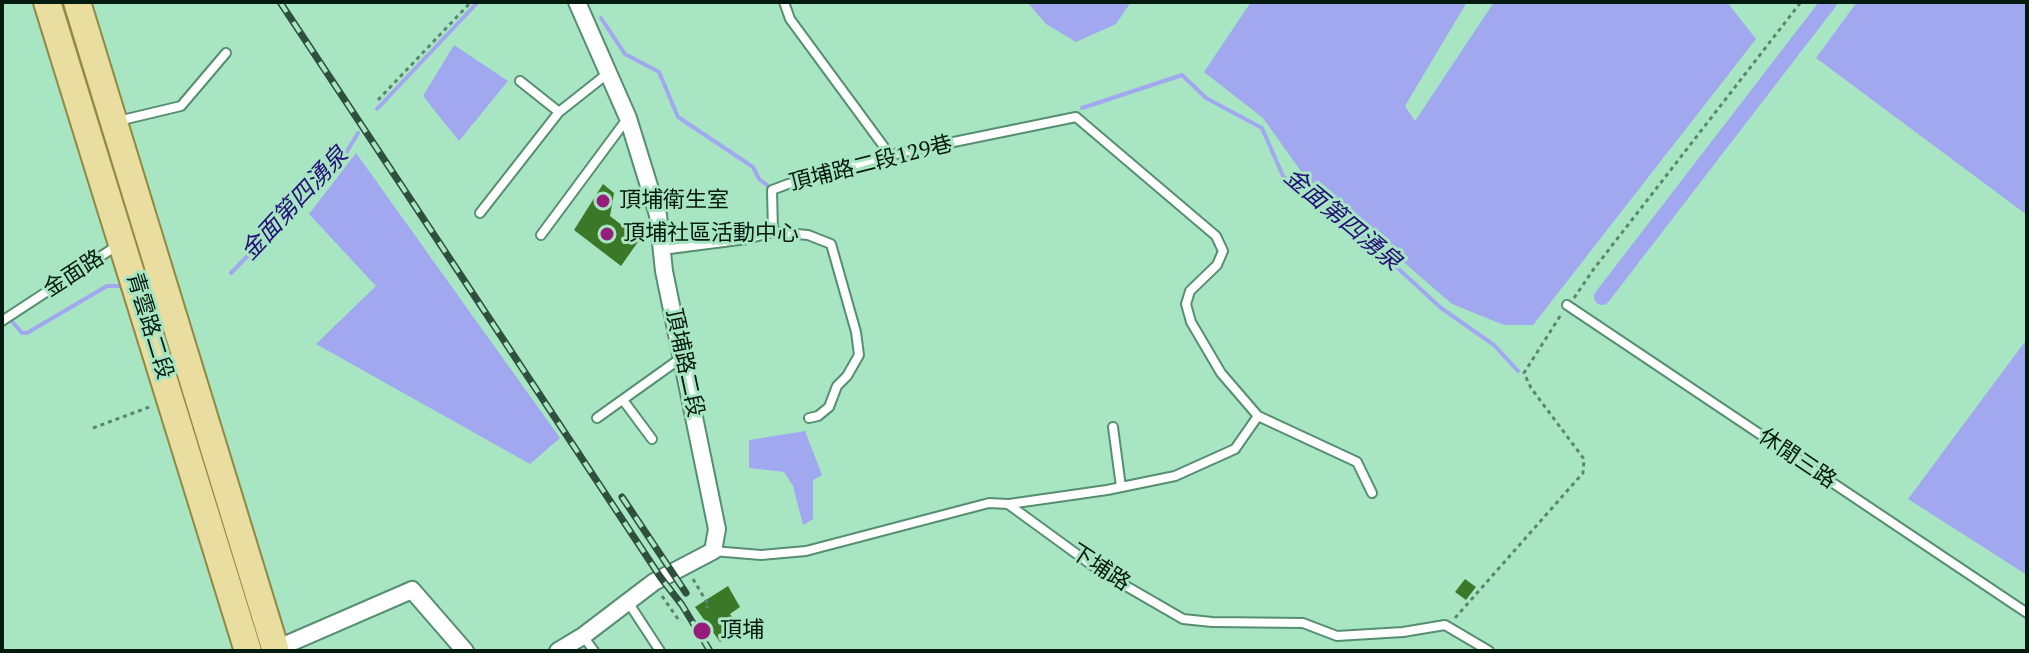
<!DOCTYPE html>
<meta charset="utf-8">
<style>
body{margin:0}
#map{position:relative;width:2029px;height:653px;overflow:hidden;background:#a8e5c3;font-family:"PT Serif",serif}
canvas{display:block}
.frame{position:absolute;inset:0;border:4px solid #031a0e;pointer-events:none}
</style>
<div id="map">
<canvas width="2029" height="653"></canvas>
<div class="frame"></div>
</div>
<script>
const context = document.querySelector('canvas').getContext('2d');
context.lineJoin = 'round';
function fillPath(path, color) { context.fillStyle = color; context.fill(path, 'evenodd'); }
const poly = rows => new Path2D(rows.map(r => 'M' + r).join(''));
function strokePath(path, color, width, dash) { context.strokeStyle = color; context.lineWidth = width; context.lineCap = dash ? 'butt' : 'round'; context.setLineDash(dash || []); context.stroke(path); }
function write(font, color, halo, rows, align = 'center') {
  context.font = font + ' "PT Serif","Noto Sans TC",serif'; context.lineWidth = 6; context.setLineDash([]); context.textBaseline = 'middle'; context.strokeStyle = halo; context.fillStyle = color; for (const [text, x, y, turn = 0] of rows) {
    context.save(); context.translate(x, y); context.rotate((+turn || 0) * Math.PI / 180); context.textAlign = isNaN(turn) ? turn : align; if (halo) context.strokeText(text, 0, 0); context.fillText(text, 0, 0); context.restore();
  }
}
fillPath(poly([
 [1027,2,1131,2,1116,24,1076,42,1046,24],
 [1251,2,1467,2,1405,106,1415,121,1494,2,1727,2,1756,39,1533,325,1504,325,1452,304,1305,177,1263,118,1204,72],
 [1857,2,2022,2,2027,5,2027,215,1816,58],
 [454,45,508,81,459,141,423,96],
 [356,153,560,438,530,464,316,344,376,286,309,214],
 [2027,339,2027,575,1908,499],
 [805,431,822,475,813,480,813,519,803,525,793,486,784,472,749,468,749,440]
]), '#a1a8f0');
strokePath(poly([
 [601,18,625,54,659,72,678,117,753,167,759,179,767,185],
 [1082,108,1182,75,1206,98,1262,128,1283,176,1375,247,1441,308,1494,345,1518,371],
 [377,109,478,2],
 [231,273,343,158,358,133],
 [7,321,10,319,22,333,27,333,107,286,121,286]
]), '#a1a8f0', 4);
strokePath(poly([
 [1602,297,1829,2]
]), '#a1a8f0', 16);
fillPath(poly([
 [603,184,614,193,610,216,640,239,621,266,574,230],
 [1465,579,1476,587,1466,600,1455,592],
 [728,586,740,607,730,614,740,630,720,642,695,607]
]), '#3b7929');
const service = poly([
 [784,2,790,19,890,155],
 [520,81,559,112],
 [118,121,181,106,226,53],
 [480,213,559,112,607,74],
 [773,232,808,235,831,244,856,332,859,355,847,376,837,386,829,407,818,416,809,418],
 [541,235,627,119],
 [662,250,747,239,773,232,772,190,788,184,890,155,1076,117,1216,236,1223,251,1217,265,1190,291,1186,304,1191,322,1221,373,1258,416,1357,462,1372,493],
 [1567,305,2027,613],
 [2,321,118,245],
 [623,400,652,439],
 [597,418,681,358],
 [1113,427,1121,487],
 [1009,504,1107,490,1175,476,1235,449,1258,416],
 [713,551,761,555,806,551,989,503,1008,504,1100,571,1183,619,1212,622,1303,623,1337,636,1403,632,1445,625,1489,651],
 [628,602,660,651],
 [583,636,594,651]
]);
const minor = poly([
 [276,649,412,590,465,651],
 [558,651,583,636,654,582,713,551,717,529,664,271,658,215,628,118,577,2]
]);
const primary = poly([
 [47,2,248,651],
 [77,2,276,651]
]);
strokePath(service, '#558f70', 12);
strokePath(minor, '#558f70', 20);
strokePath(primary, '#8f8a44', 30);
strokePath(poly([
 [378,100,471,2],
 [1574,298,1593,270,1801,2],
 [93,428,152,406],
 [693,579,709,606,706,608],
 [662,596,678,619,682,620],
 [1455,618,1583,473,1584,459,1531,388,1524,373,1562,313]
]), '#5b866e', 3, [4, 4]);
strokePath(service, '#fff', 8);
strokePath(minor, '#fff', 16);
strokePath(primary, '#e9dda0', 26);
const rail = poly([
 [280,2,661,578,682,605,710,651],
 [622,497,686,593]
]);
strokePath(rail, '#2f503f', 7);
strokePath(rail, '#a8e5c3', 4, [12]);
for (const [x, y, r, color] of [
 [603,201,8,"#951e7a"],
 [607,234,8,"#951e7a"],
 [702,631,10,"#951e7a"]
]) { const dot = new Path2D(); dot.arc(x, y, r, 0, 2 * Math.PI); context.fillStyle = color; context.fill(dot); strokePath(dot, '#a8e5c3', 3); }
write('22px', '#031a0e', '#a8e5c3', [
 ["頂埔路二段129巷",871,164,-14],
 ["金面路",74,274,-33],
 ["青雲路二段",149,326,73],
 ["頂埔路二段",684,363,78],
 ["休閒三路",1797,459,34],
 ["下埔路",1100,568,33]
]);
write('22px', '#031a0e', '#a8e5c3', [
 ["頂埔衛生室",619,201],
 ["頂埔社區活動中心",623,234],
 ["頂埔",720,631]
], 'left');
write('italic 24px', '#250f79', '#a8e5c3', [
 ["金面第四湧泉",295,204,-47],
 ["金面第四湧泉",1342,220,40]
]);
</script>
